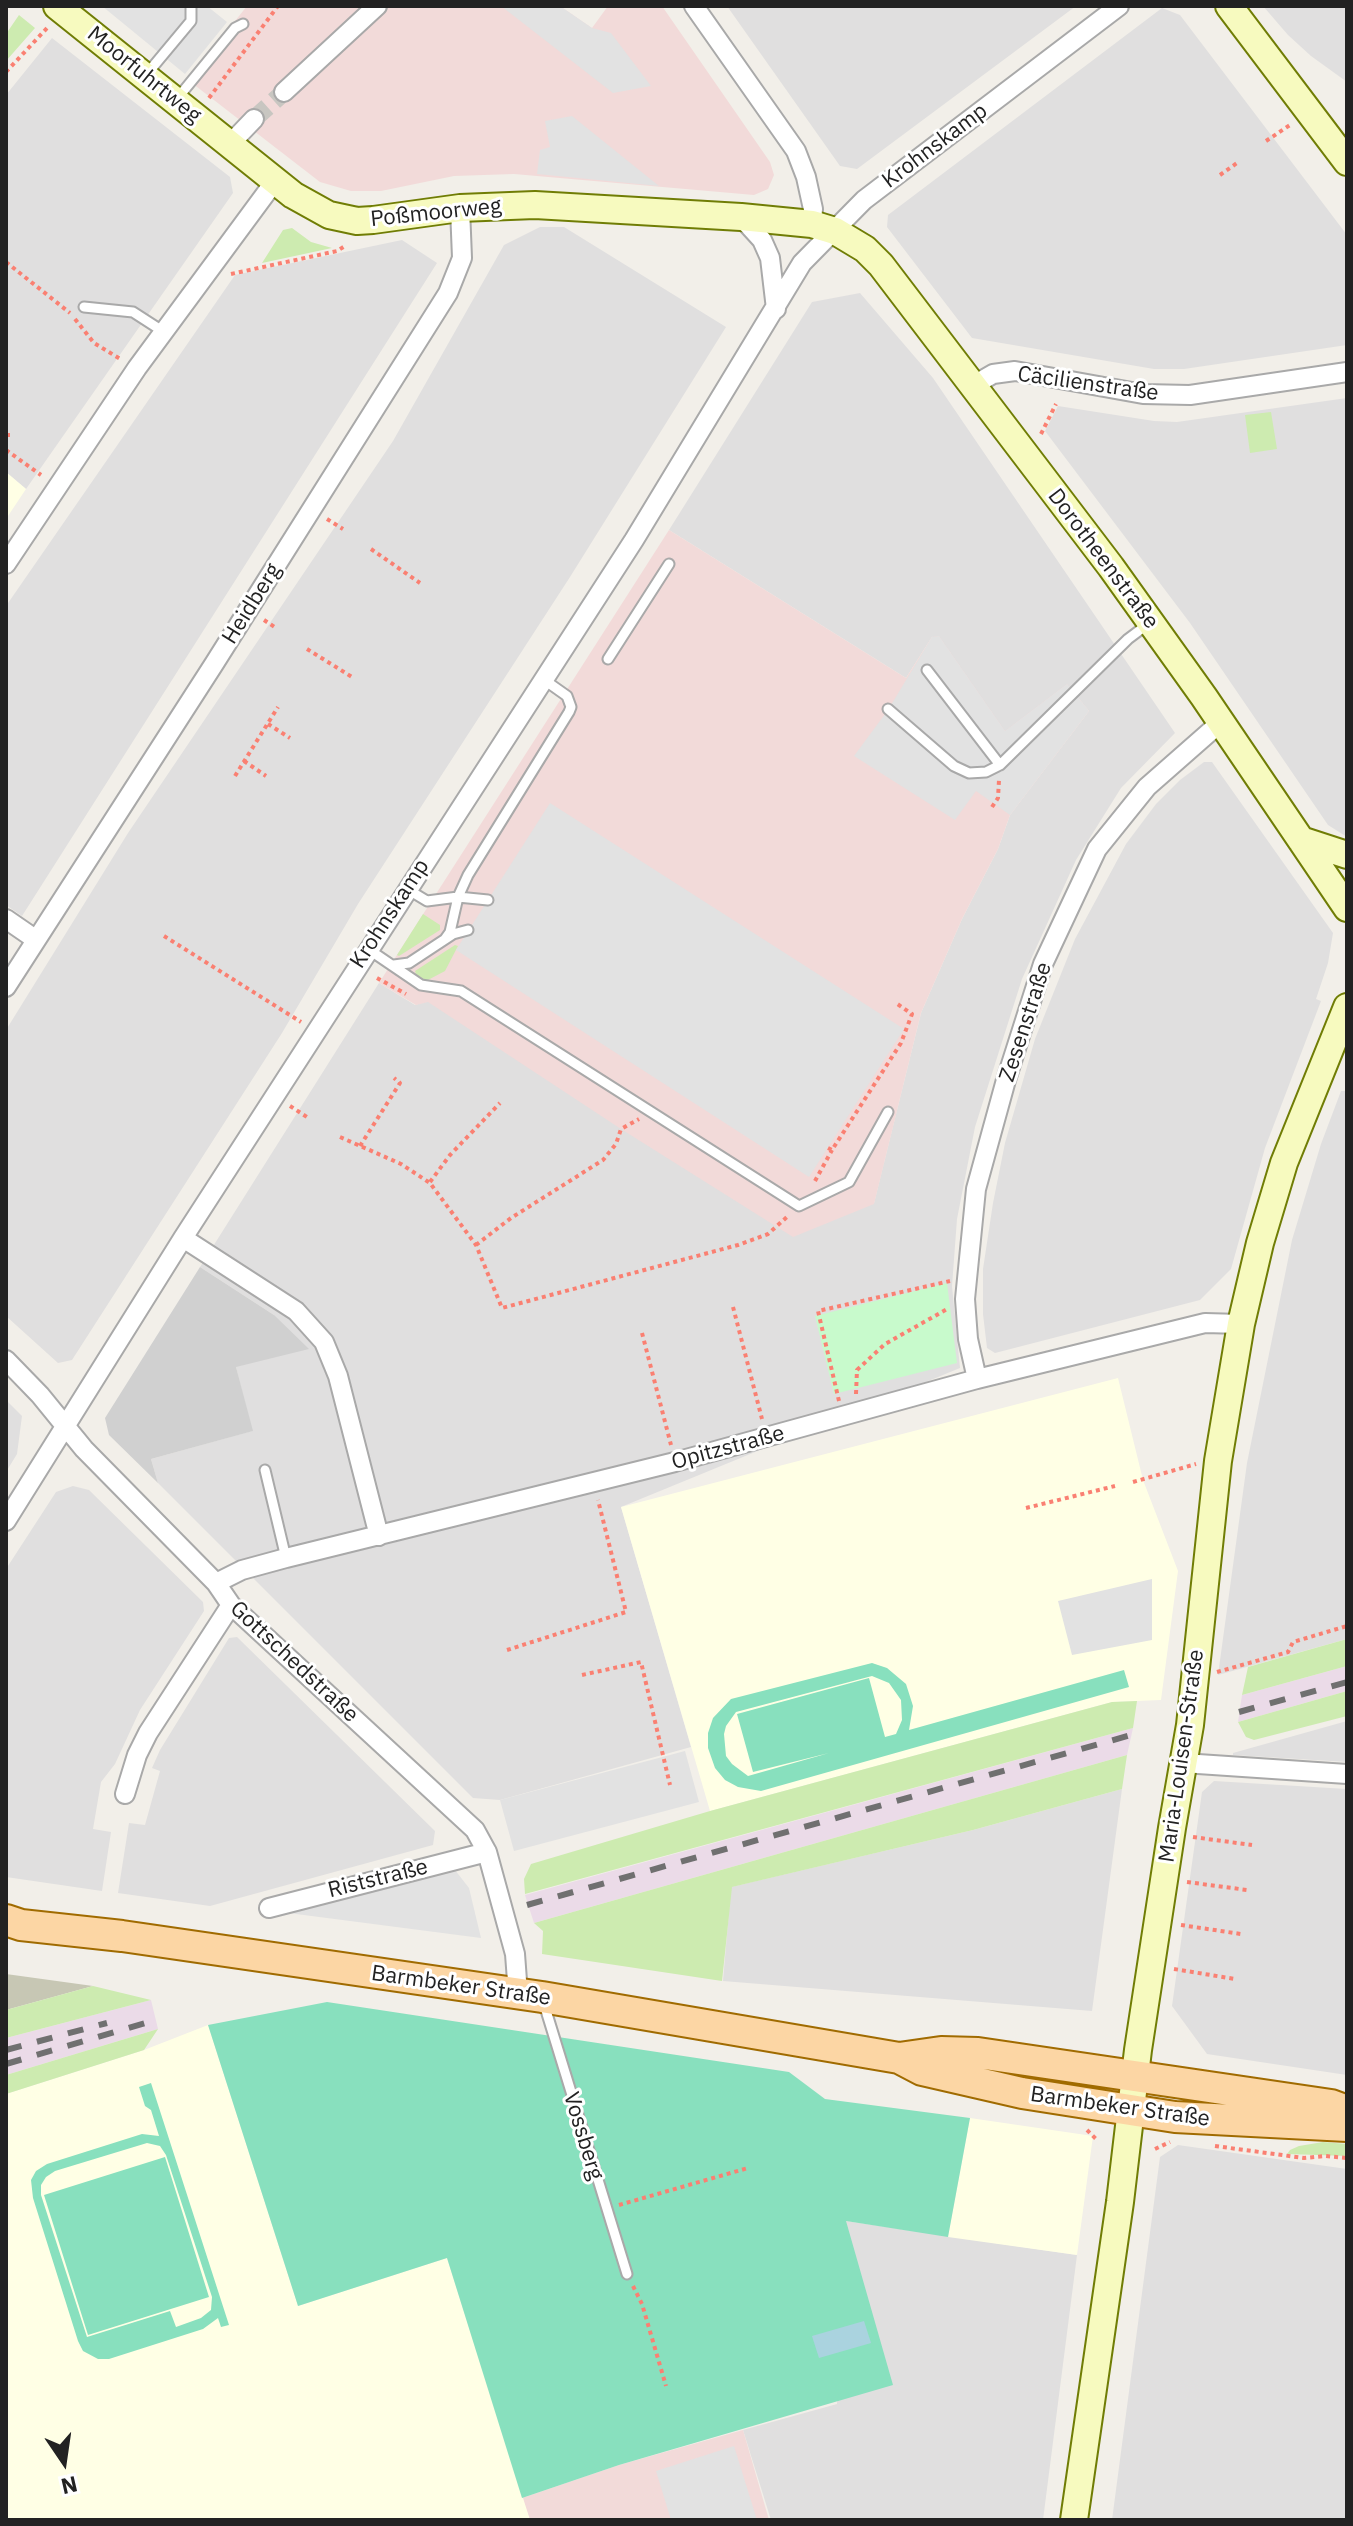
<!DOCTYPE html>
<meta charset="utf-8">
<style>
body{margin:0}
#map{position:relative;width:1353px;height:2526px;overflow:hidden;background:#f2efe9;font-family:"IBM Plex Sans",sans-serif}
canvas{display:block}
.frame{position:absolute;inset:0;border:8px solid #222;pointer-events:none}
.north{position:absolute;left:24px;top:2422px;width:80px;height:80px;-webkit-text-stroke:6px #fff;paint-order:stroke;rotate:167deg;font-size:22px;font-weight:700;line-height:32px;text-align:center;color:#222}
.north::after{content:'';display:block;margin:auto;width:28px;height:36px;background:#222;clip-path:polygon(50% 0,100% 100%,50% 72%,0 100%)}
</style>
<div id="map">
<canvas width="1353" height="2526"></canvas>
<div class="frame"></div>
<div class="north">N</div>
</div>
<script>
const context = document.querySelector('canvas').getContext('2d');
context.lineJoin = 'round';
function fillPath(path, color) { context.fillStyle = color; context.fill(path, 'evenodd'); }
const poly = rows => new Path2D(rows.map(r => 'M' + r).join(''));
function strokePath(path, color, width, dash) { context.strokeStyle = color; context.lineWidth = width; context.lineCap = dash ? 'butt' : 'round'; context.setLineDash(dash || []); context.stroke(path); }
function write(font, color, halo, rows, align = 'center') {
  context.font = font + ' "IBM Plex Sans",sans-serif'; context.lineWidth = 6; context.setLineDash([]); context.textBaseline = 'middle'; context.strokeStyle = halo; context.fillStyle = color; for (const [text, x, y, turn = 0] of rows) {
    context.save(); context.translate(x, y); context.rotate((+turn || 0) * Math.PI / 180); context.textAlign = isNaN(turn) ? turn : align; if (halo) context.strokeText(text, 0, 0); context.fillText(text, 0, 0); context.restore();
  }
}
fillPath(poly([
 [727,6,1076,6,857,169,840,166],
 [1263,6,1347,6,1347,82,1311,56,1288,35],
 [1162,8,1180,15,1347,235,1347,345,1184,369,1154,369,972,338,887,227,888,215],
 [52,38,230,177,233,193,26,489,6,472,6,95],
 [540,227,564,227,726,327,570,577,358,904,282,1033,72,1360,58,1363,6,1316,6,1030,128,833,393,441,504,245],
 [402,240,437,263,22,916,6,905,6,606,235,275],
 [860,293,933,378,1175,733,1121,788,1076,860,1022,979,975,1127,957,1219,952,1286,960,1368,621,1507,691,1747,500,1800,473,1798,158,1483,151,1459,252,1431,236,1367,274,1315,200,1267,379,983,415,1005,428,1001,874,1203,921,1013,962,919,998,849,1010,815,1089,711,1067,685,1005,732,939,637,932,637,906,678,669,530,812,302],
 [1347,398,1347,837,1328,825,1190,623,1045,431,1058,406,1154,421,1177,422],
 [1204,762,1212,762,1333,933,1328,963,1316,999,1321,1001,1265,1148,1231,1269,1200,1300,995,1353,987,1348,983,1314,983,1269,993,1203,1005,1143,1035,1039,1075,939,1126,844,1156,804,1180,780],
 [1341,1091,1347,1091,1347,1639,1218,1675,1247,1463,1292,1240,1321,1144],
 [6,1400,22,1416,17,1454,6,1472],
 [73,1486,89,1490,203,1602,204,1611,140,1710,115,1764,101,1782,93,1829,111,1832,102,1891,6,1877,6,1569,56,1492],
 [237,1637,435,1831,433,1845,210,1906,118,1893,129,1823,145,1825,160,1771,152,1768,160,1750,229,1638],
 [1347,1721,1347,1762,1233,1755,1233,1753],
 [1214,1781,1347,1789,1347,2075,1207,2054,1172,2006,1202,1792],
 [1122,1789,1092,2011,723,1981,731,1887,973,1830],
 [1178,2145,1347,2169,1347,2520,1112,2520,1160,2157],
 [846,2221,1077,2255,1043,2520,771,2520,743,2430,837,2404]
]), '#e0dfdf');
fillPath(poly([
 [247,6,560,6,592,28,608,6,662,6,770,162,774,175,768,189,754,195,514,174,454,176,381,191,351,191,320,182,188,80],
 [669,530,906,678,932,637,939,636,1005,731,1067,684,1089,711,1010,815,998,849,962,919,921,1013,874,1204,793,1237,621,1129,428,1002,416,1005,379,983],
 [743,2430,769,2520,530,2520,522,2498,619,2465]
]), '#f2dad9');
fillPath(poly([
 [1347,1666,1347,1691,1238,1722,1242,1695],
 [1133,1728,1127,1755,534,1923,525,1895],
 [151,2000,158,2029,6,2075,6,2038]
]), '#ebdbe8');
fillPath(poly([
 [6,472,26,489,6,519],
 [1118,1378,1143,1480,1178,1571,1161,1700,1112,1702,710,1811,621,1507],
 [208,2025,298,2306,447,2258,530,2520,6,2520,6,2094,144,2050],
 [970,2118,1093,2136,1077,2255,948,2237]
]), '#ffffe5');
fillPath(poly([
 [200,1267,274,1315,309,1349,236,1367,253,1431,151,1459,158,1483,109,1435,105,1418]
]), '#d0d0d0');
fillPath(poly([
 [6,1974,93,1986,6,2010]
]), '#c7c7b4');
fillPath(poly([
 [19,15,35,28,6,61,6,34],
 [292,228,311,242,332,248,262,263,283,230],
 [1271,412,1277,449,1250,453,1245,415],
 [423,914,440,925,440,930,399,956,397,955],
 [455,945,458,946,445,971,426,981,416,974,415,971],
 [1347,1639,1347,1666,1242,1695,1248,1667],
 [1347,1691,1347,1716,1254,1740,1246,1737,1238,1722],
 [1137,1701,1133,1728,525,1894,524,1879,531,1864,710,1811,1112,1702],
 [1127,1755,1122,1789,973,1830,732,1887,722,1981,542,1954,543,1931,534,1923],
 [93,1986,151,2000,6,2038,6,2010],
 [158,2029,144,2050,6,2094,6,2075],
 [1323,2142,1347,2144,1347,2156,1287,2154,1290,2150,1299,2146]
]), '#cdebb0');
fillPath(poly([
 [947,1283,957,1363,834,1394,815,1316]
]), '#c8facc');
fillPath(poly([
 [872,1663,887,1668,906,1684,913,1706,909,1730,1124,1670,1129,1687,761,1791,738,1787,725,1780,715,1768,708,1748,708,1733,713,1718,731,1699],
 [872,1676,889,1683,901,1700,902,1720,896,1734,885,1737,869,1678,737,1714,753,1772,829,1753,748,1776,732,1764,726,1756,724,1734,726,1726,736,1712],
 [327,2002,789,2072,825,2099,970,2118,948,2237,846,2221,893,2385,619,2465,522,2498,447,2258,298,2306,208,2025],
 [151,2083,229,2325,221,2327,218,2318,203,2329,109,2359,98,2359,83,2351,78,2341,33,2198,31,2180,36,2171,47,2164,142,2134,159,2136,151,2110,145,2106,139,2087],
 [147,2143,160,2146,166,2155,212,2297,211,2310,201,2318,176,2327,170,2311,87,2337,41,2195,41,2185,46,2177,55,2171],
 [165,2157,209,2297,88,2335,44,2195]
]), '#88e0be');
fillPath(poly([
 [102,6,207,6,227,22,185,74],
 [501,6,560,6,592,28,611,33,651,86,613,93],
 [572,116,659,186,537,174,540,150,550,147,545,121],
 [939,636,1005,731,1067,684,1089,711,1010,815,976,791,955,820,854,756,888,710,932,637],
 [550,803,904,1029,809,1177,456,950],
 [1152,1579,1152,1640,1072,1655,1058,1601],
 [685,1751,699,1802,514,1851,500,1800],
 [455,1870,469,1888,481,1938,273,1911],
 [734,2446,757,2520,671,2520,656,2471]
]), '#e2e2e2');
fillPath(poly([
 [864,2321,871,2343,819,2358,812,2336]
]), '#aad3df');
strokePath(poly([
 [254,119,284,92]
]), '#c8c6c1', 18, [18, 9]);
const lane = poly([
 [146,75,191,21,191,6],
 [176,100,235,28,243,24],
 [84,307,133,312,164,332],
 [608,659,669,564],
 [927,670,1000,765],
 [888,709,954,766,969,773,986,772,1000,765,1128,639,1148,624],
 [407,889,427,901,458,897,488,900],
 [445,939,450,932,458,897,468,875,569,712,571,707,567,696,543,679],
 [368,949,421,985,461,991,799,1206,849,1182,888,1112],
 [394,965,409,963,453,934,468,930],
 [265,1470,286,1558],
 [544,2004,627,2274]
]);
const street = poly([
 [694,6,796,151,806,177,813,209,812,224],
 [284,92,377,6],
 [230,144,254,119],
 [741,217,762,240,770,258,776,309],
 [974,385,993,374,1015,371,1143,394,1190,395,1347,372],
 [6,564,137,368,275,181],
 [6,919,35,939],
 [6,987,214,664,448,293,462,258,460,208],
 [183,1238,296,1311,324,1342,338,1376,379,1536],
 [6,1360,40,1395,84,1449,216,1583,231,1605,475,1830,487,1852,515,1954,518,1994],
 [977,1379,968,1339,965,1299,976,1189,1006,1080,1043,964,1097,849,1147,787,1221,722],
 [6,1521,183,1238,634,540,802,263,864,200,1119,6],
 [216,1583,242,1570,286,1558,675,1462,977,1379,1205,1323,1241,1324],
 [1183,1763,1347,1774],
 [125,1794,137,1755,148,1733,231,1605],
 [269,1908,487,1852]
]);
const secondary = poly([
 [57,6,293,195,329,215,357,221,373,220,460,208,535,205,741,217,812,224,835,231,865,249,881,265,1111,567,1204,697,1347,908],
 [1229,6,1347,162],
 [1301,840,1347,855],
 [1074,2520,1120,2202,1138,2050,1172,1828,1190,1725,1218,1461,1241,1324,1260,1243,1284,1163,1347,1007]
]);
const primary = poly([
 [6,1920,21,1925,122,1936,542,1997,899,2058,941,2052,978,2053,1331,2105,1347,2111],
 [901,2059,922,2070,1022,2093,1175,2117,1347,2126]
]);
strokePath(lane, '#a9a9a9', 13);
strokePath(street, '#a9a9a9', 22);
strokePath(secondary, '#707d05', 30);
strokePath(primary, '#a06b00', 34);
strokePath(poly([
 [6,72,48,27],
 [209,98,278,6],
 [1266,141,1290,125],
 [1220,175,1237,163],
 [6,262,70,313],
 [231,274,337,251,345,246],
 [75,319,94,343,122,360],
 [1041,434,1056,404],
 [6,435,11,435],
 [6,450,41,475],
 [327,519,343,529],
 [371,549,420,583],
 [264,620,276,628],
 [307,649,352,677],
 [268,724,290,738],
 [244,761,266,776],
 [235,776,278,707],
 [992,807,998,798,999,780],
 [164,936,301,1022],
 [377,978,406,994],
 [290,1106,310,1119],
 [340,1137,401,1164,430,1183,476,1245,502,1308,738,1245,768,1234,788,1216],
 [360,1146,400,1083,394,1078],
 [828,1148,832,1150,901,1043,912,1014,896,1003],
 [815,1181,832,1150],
 [430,1182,450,1155,500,1103],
 [476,1245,511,1218,603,1160,616,1144,621,1129,639,1119],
 [733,1307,762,1419],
 [642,1333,671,1445],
 [856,1394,857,1370,885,1344,949,1308],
 [839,1401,818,1311,950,1281],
 [1133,1482,1196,1464],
 [1026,1508,1115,1486],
 [507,1650,626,1612,598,1500],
 [1217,1672,1288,1652,1293,1642,1347,1626],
 [582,1675,641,1662,670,1785],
 [1193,1837,1252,1845],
 [1187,1882,1247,1890],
 [1181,1925,1241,1934],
 [1174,1969,1235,1979],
 [1087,2130,1098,2141],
 [1215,2146,1304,2158,1326,2156,1347,2158],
 [1155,2149,1170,2142],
 [619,2205,748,2168],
 [633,2286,642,2304,666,2386]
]), '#fa8072', 4, [4, 4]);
strokePath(lane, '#fff', 9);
strokePath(street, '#fff', 18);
strokePath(secondary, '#f7fabf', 26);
strokePath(primary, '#fcd6a4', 30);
strokePath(poly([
 [1239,1712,1347,1682],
 [527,1905,1131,1735],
 [6,2050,107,2023],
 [6,2064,156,2020]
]), '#707070', 6, [16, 16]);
write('22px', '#222', '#fff', [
 ["Moorfuhrtweg",144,75,39],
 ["Krohnskamp",935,146,-37],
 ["Poßmoorweg",436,213,-6],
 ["Cäcilienstraße",1088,384,8],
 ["Dorotheenstraße",1103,559,53],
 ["Heidberg",252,604,-58],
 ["Krohnskamp",390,914,-57],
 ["Zesenstraße",1026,1022,-72],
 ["Opitzstraße",728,1448,-15],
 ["Gottschedstraße",294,1662,43],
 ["Maria-Louisen-Straße",1182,1756,-82],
 ["Riststraße",378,1879,-14],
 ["Barmbeker Straße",461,1986,8],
 ["Barmbeker Straße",1120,2107,8],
 ["Vossberg",583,2136,73]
]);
</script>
